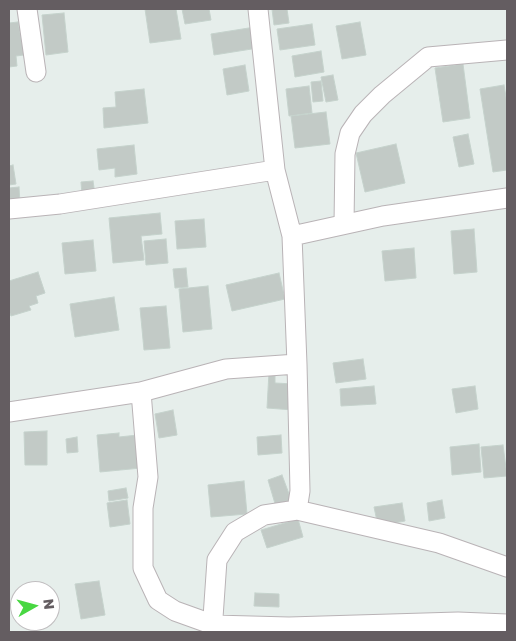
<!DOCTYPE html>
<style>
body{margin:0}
#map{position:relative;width:516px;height:641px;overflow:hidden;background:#e6eeeb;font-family:"Golos Text",sans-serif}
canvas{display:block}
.frame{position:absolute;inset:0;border:10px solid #645d61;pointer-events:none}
.north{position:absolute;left:10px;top:581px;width:50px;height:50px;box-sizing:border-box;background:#fff;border:1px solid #c1bec0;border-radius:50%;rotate:83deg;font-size:14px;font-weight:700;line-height:20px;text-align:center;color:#645d61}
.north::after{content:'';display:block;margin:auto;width:18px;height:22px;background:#48d742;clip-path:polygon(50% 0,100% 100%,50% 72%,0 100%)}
</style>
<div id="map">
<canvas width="516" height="641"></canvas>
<div class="frame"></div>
<div class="north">N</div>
</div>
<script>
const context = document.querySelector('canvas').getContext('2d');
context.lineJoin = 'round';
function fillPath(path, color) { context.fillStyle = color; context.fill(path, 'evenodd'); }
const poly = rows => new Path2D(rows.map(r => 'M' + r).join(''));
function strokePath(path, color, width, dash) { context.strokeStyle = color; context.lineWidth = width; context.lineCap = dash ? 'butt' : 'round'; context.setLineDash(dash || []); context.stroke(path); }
const building = poly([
 [145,9,176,9,181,39,150,43,145,9],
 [182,9,209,9,211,20,185,24,182,9],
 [272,9,287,9,289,23,274,25,272,9],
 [64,13,68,52,46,55,42,15,64,13],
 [18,22,24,55,16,56,17,66,9,67,9,23,18,22],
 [360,22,366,55,342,59,336,26,360,22],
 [312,24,315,45,280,50,277,29,312,24],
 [255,27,258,48,214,55,211,34,255,27],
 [321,51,324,72,295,77,292,56,321,51],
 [463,64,470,118,443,122,435,68,463,64],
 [245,65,249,91,227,95,223,69,245,65],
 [333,75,338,100,326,102,321,77,333,75],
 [321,81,323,101,313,102,311,82,321,81],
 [504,85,507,103,507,170,493,172,480,89,504,85],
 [309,86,312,113,289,116,286,89,309,86],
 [144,89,148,123,104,128,103,108,116,107,115,92,144,89],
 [326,112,330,144,295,148,291,116,326,112],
 [468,134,474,164,459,167,453,137,468,134],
 [396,144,405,183,365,192,356,153,396,144],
 [134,145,137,174,115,177,115,168,99,170,97,149,134,145],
 [13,165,16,184,9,185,9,166,13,165],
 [93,181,95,194,82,195,81,182,93,181],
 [19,187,20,203,9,204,9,188,19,187],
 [160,213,162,234,141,236,144,260,113,263,109,218,160,213],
 [204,219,206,247,177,249,175,221,204,219],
 [474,229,477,272,454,274,451,231,474,229],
 [166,239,168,263,146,265,144,241,166,239],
 [93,240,96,271,65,274,62,243,93,240],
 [414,248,416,278,385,281,382,251,414,248],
 [186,268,188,287,175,288,173,269,186,268],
 [38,272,45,293,36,296,38,303,29,306,31,310,11,316,9,311,9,281,38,272],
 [279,273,285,299,232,311,226,285,279,273],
 [208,286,212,329,183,332,179,289,208,286],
 [114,297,119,330,75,337,70,304,114,297],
 [166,306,170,348,144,350,140,308,166,306],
 [363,359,366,379,336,383,333,363,363,359],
 [269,372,275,372,275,383,294,384,293,410,267,408,269,372],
 [374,386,376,404,341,406,340,389,374,386],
 [475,386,478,409,456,413,452,389,475,386],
 [173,410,177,435,159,438,155,414,173,410],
 [47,431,47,465,25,465,24,432,47,431],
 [119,433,119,437,138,435,141,468,100,472,97,435,119,433],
 [281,435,282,453,258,455,257,437,281,435],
 [77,437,78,452,67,453,66,439,77,437],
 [479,444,481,472,452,475,450,447,479,444],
 [503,445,507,476,484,478,481,447,503,445],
 [282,475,292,502,276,507,268,480,282,475],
 [244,481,247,514,211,517,208,485,244,481],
 [126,488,128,498,109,501,108,491,126,488],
 [127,500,130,524,110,527,107,503,127,500],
 [442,500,445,518,429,521,427,503,442,500],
 [402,503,405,521,378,526,374,507,402,503],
 [298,519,303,537,267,548,261,530,298,519],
 [99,581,105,615,81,619,75,584,99,581],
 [255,593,279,594,279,607,254,606,255,593]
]);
fillPath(building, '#c2cac6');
strokePath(building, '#c5d2cc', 1);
const street = poly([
 [27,9,36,72],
 [9,209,60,204,275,170],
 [344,224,345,154,350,133,363,114,382,95,428,57,507,50],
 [292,236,383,216,507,198],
 [141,392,148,477,143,508,143,568,158,600,175,611,214,625,289,627,458,622,507,624],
 [9,412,141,392,226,369,297,364],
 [297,510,439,543,507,567],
 [212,632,217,560,235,532,264,515,297,510,300,491,297,364,292,236,275,170,258,9]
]);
strokePath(street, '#b9b3b6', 21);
strokePath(street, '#fff', 19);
</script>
